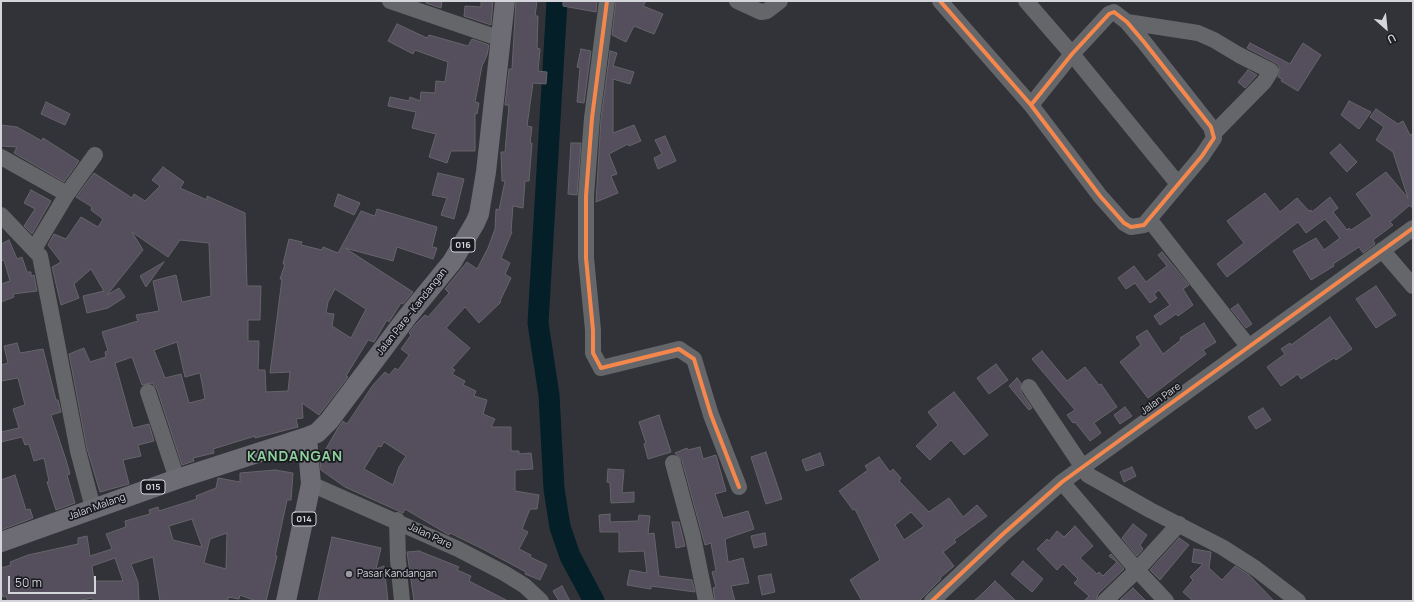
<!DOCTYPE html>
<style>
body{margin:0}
#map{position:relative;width:1414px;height:602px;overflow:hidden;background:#323339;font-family:Manrope,sans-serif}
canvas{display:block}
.frame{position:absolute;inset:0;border:2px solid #d3d5db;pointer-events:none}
.north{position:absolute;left:1366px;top:8px;width:40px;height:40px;-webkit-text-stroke:3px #191a1f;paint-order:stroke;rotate:153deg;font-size:11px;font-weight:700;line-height:16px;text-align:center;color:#d3d5db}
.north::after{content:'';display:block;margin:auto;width:14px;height:18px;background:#d3d5db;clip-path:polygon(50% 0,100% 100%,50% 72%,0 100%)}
.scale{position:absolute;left:8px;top:576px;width:88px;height:18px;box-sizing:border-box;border:2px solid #d3d5db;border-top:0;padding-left:5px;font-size:12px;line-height:14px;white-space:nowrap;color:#d3d5db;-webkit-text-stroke:3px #191a1f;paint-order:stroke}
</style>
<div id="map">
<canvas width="1414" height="602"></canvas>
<div class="frame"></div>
<div class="north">U</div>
<div class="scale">50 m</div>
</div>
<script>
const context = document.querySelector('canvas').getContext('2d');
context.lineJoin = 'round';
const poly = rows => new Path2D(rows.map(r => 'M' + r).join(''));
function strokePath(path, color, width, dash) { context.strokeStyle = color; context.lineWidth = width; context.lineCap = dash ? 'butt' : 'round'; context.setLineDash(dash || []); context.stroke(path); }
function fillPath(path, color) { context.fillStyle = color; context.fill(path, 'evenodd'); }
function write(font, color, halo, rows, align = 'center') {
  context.font = font + ' Manrope,sans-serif'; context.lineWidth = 3.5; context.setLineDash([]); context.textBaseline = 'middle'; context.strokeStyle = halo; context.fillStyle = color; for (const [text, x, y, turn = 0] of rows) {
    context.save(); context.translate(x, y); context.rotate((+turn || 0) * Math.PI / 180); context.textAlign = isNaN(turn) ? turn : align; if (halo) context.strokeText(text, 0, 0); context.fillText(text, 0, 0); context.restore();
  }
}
strokePath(poly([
 [557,1,538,323,549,395,554,489,560,527,570,556,594,601]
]), '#041f27', 21);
const building = poly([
 [426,1,442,1,441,8,426,3,426,1],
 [481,1,493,1,491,25,464,16,465,6,481,7,481,1],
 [516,1,537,1,535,16,538,16,537,48,540,49,538,71,547,72,546,84,533,83,527,126,532,127,530,143,532,143,529,181,525,181,523,208,513,206,511,231,512,232,501,258,510,263,505,274,511,278,500,301,501,302,479,323,465,307,446,328,470,348,452,368,455,370,452,374,465,381,463,385,476,391,474,396,487,400,483,414,495,419,491,427,511,427,511,451,519,451,519,454,531,453,533,469,515,470,515,491,539,495,537,509,530,509,522,529,528,532,519,549,531,555,530,557,547,565,540,580,525,574,526,572,483,549,450,533,449,535,405,509,403,513,345,487,321,470,320,459,338,428,343,421,347,424,373,385,385,372,389,375,395,368,398,370,409,355,401,349,411,335,409,333,416,324,425,315,428,317,449,293,445,289,467,262,477,269,488,248,495,229,496,209,499,210,505,181,502,181,501,152,505,152,509,105,505,105,509,69,512,69,516,1],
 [384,442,406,456,399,467,393,485,364,469,378,446,381,447,384,442],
 [563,1,597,1,596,12,563,6,563,1],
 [616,1,646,1,643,6,663,14,654,34,634,26,626,42,612,35,616,1],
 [397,24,427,38,429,35,468,46,472,39,489,45,487,55,482,66,475,102,479,103,477,114,475,113,475,151,451,151,447,163,429,157,436,134,412,128,416,112,388,106,390,97,409,101,410,97,420,101,421,92,435,93,436,81,445,82,448,62,415,50,413,54,388,41,397,24],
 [1250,43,1290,64,1303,43,1321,55,1298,91,1281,81,1282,79,1278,77,1280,72,1279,66,1276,63,1247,48,1250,43],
 [581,49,591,51,584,103,577,102,580,68,577,67,581,49],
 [610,51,617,53,613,66,634,72,630,84,613,79,613,133,634,125,641,141,629,146,628,144,609,154,617,174,611,176,618,193,596,202,601,119,610,51],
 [1248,70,1257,75,1245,88,1238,82,1248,70],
 [1349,101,1371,112,1359,129,1341,115,1349,101],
 [46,102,70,114,65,125,41,114,46,102],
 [1376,109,1398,124,1403,121,1410,135,1413,134,1413,207,1411,207,1410,205,1390,222,1393,225,1373,240,1375,244,1363,253,1359,247,1333,264,1334,266,1311,280,1293,251,1316,238,1324,250,1340,238,1325,219,1306,233,1298,222,1227,277,1217,264,1244,243,1227,221,1265,193,1280,212,1297,198,1309,211,1311,210,1312,212,1330,197,1338,208,1333,212,1347,230,1349,228,1351,230,1372,216,1356,194,1386,172,1408,198,1393,152,1376,140,1384,127,1370,117,1376,109],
 [1,125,17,127,42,141,43,138,79,161,64,182,14,153,17,147,1,146,1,125],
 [665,136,676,161,658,169,654,158,662,154,655,140,665,136],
 [571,143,581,143,577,195,568,194,571,143],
 [1340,144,1357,162,1347,172,1330,153,1340,144],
 [163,167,184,182,180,188,207,200,207,196,245,213,247,286,261,286,260,320,248,320,248,341,259,341,258,370,265,370,266,392,288,391,290,372,270,373,282,279,280,279,285,264,283,264,289,239,302,242,301,245,322,250,323,247,338,253,361,211,375,216,377,209,437,227,432,247,437,248,433,259,397,247,393,261,345,248,413,292,403,304,401,303,389,322,387,320,374,342,368,340,346,376,348,377,319,415,302,403,303,418,296,419,298,427,255,438,255,436,213,449,214,453,193,458,194,461,182,465,157,389,152,383,142,385,132,357,115,363,133,428,149,424,154,441,138,445,141,456,123,460,129,484,100,492,87,449,69,354,84,348,90,362,106,357,105,352,108,351,102,332,138,321,136,315,159,311,153,281,176,275,182,302,211,296,209,243,180,240,168,257,132,232,143,250,107,295,119,288,125,297,108,308,87,313,83,296,104,291,91,269,74,284,79,298,61,305,52,267,61,262,48,245,54,234,66,239,81,217,98,227,103,219,91,210,92,207,76,197,94,173,132,198,134,194,145,201,160,186,152,180,163,167],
 [335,289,366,309,351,338,332,326,334,314,326,313,328,302,335,289],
 [177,342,185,377,200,373,205,399,189,403,181,374,165,378,154,350,177,342],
 [438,173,464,179,454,219,441,215,447,198,432,195,438,173],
 [31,190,51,201,32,234,24,226,35,209,24,203,31,190],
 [338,194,360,203,354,215,334,206,338,194],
 [9,240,17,259,22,257,27,272,31,272,31,276,34,275,37,291,13,294,14,297,1,302,1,284,10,281,4,260,1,261,1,244,9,240],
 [1162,252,1189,285,1183,289,1193,305,1178,316,1176,314,1160,325,1154,316,1170,305,1159,290,1154,294,1157,298,1150,303,1135,283,1126,289,1118,278,1134,266,1146,282,1167,266,1158,255,1162,252],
 [164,262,146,287,140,276,164,262],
 [1376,286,1396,315,1376,328,1356,299,1376,286],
 [1238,304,1252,324,1246,328,1231,309,1238,304],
 [1330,317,1352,349,1336,360,1334,358,1301,379,1298,374,1281,386,1267,367,1285,354,1281,349,1290,343,1291,345,1330,317],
 [1204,323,1216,342,1203,350,1206,354,1148,398,1120,362,1141,345,1136,337,1147,330,1163,354,1181,340,1180,338,1204,323],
 [17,343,20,353,43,349,56,400,58,400,61,412,51,415,66,460,70,474,67,475,75,503,56,510,47,482,49,481,44,458,34,461,29,444,25,445,22,437,1,442,1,432,19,428,13,409,25,405,18,378,1,381,1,365,8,363,4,346,17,343],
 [1042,351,1067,381,1085,367,1099,385,1101,384,1117,407,1094,423,1101,433,1090,441,1075,422,1073,423,1067,415,1075,410,1032,359,1042,351],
 [996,364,1008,380,989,394,977,378,996,364],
 [1017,378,1021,383,1021,392,1032,408,1029,410,1009,386,1017,378],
 [954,392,988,435,964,455,951,440,930,460,916,446,938,425,928,412,954,392],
 [1125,407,1132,416,1120,424,1114,415,1125,407],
 [1263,408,1271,420,1256,429,1248,417,1263,408],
 [659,415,671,452,648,459,644,444,646,443,639,422,659,415],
 [700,447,703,459,716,455,726,491,715,494,723,518,748,511,754,529,725,539,728,562,743,558,749,583,731,586,735,601,715,601,713,588,716,587,712,572,716,571,711,543,705,545,682,461,675,453,687,448,688,450,700,447],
 [766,452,782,499,766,504,751,457,766,452],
 [820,453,824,465,806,471,802,460,820,453],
 [879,457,890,472,893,469,901,478,899,481,929,512,949,498,963,517,977,505,987,516,954,540,956,542,943,552,954,566,940,578,941,579,919,601,862,601,850,580,880,560,855,509,853,510,839,491,868,470,865,466,879,457],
 [911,512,924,526,904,540,895,525,911,512],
 [1132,467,1136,476,1124,482,1120,472,1132,467],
 [608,469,624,470,622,493,634,492,634,502,611,503,610,483,607,482,608,469],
 [275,470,293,473,291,500,287,500,275,556,277,556,266,601,256,601,240,595,239,599,228,597,228,601,160,601,153,557,131,564,138,582,139,601,93,601,93,598,76,601,8,601,6,596,3,597,1,590,1,568,11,565,10,562,28,555,78,544,78,538,87,536,90,556,112,549,106,534,126,527,125,521,150,514,149,510,158,507,159,511,197,499,196,496,216,488,218,478,240,482,240,473,275,470],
 [192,519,202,547,173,540,169,526,192,519],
 [227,533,226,569,204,563,210,539,227,533],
 [115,558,123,581,94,581,92,566,115,558],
 [15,475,26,510,30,509,33,518,1,530,1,480,15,475],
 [610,514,610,522,638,521,639,515,650,516,648,534,654,533,659,576,692,580,695,592,651,586,651,589,627,585,630,570,647,573,644,551,619,552,619,532,600,532,599,515,610,514],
 [672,522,679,522,685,546,676,548,672,522],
 [1133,524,1147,535,1140,545,1143,549,1137,556,1122,538,1133,524],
 [1075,526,1093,546,1080,558,1097,574,1099,572,1103,576,1117,562,1109,556,1111,554,1124,569,1098,594,1096,601,1084,601,1089,596,1074,583,1078,579,1063,564,1057,570,1037,549,1047,539,1049,541,1057,531,1064,537,1075,526],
 [765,533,767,545,754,548,751,536,765,533],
 [332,537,381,548,376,569,384,566,388,601,318,601,332,537],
 [1179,538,1189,545,1160,580,1150,570,1179,538],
 [1194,549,1211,552,1209,568,1222,580,1235,566,1249,575,1274,601,1193,601,1183,592,1193,580,1190,577,1203,564,1192,562,1194,549],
 [419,551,459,567,457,570,471,576,469,581,508,601,414,601,407,552,419,551],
 [1023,561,1043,579,1032,592,1011,574,1023,561],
 [771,574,775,592,762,595,758,576,771,574],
 [995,581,1016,601,974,601,983,593,995,581],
 [562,586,570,601,559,601,553,591,562,586],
 [1133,588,1146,601,1120,600,1133,588]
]);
fillPath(building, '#544e5d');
strokePath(building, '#656569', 1);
strokePath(poly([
 [390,1,501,39],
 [607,1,592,118,586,196,586,258,593,330,593,353,601,368,679,349,694,359,711,415,739,487],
 [737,1,761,12,767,11,780,1],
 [940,1,1031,105,1100,196,1124,223,1131,227,1144,225,1202,156,1214,138,1211,127,1144,42,1127,22,1114,12,1109,14,1072,54,1031,105],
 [1026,1,1072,54,1178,184],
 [1127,22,1198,33,1214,40,1239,55,1271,71,1264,82,1214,133],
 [1,157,67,194],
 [1,215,40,256,78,451,93,508],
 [1149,219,1248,346],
 [34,249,67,194,95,155],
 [1382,250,1413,286],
 [1029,387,1088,475,1150,510,1222,547,1255,568,1298,601],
 [148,392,177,479],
 [673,463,693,537,706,601],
 [1062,482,1137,570,1166,601],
 [311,484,458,549,504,573,525,586,541,601],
 [397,520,398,560,402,601],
 [932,601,1003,534,1062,482,1413,228],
 [1105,601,1137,570,1179,524]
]), '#656669', 16);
strokePath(poly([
 [1,542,177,479,307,437,317,433,329,421,407,317,452,262,475,223,479,214,486,172,505,1],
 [286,601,311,484,307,437]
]), '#6d6b74', 20);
strokePath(poly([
 [607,1,592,118,586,196,586,258,593,330,593,353,601,368,679,349,694,359,711,415,739,487],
 [940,1,1031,105,1100,196,1124,223,1131,227,1144,225,1202,156,1214,138,1211,127,1144,42,1127,22,1114,12,1109,14,1072,54,1031,105],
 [932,601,1003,534,1062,482,1413,228]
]), '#f5874c', 4);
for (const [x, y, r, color] of [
 [349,574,4,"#9b9ca2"]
]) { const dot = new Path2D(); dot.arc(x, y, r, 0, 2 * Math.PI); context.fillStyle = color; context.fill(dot); strokePath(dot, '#191a1f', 1.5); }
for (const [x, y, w] of [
 [463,245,24],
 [153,487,24],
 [304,519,24]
]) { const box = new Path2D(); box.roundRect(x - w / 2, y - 7, w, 14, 3); context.fillStyle = '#191a1f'; context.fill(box); strokePath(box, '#d3d5db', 1); }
write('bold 9px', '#d3d5db', null, [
 ["016",463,245],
 ["015",153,487],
 ["014",304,519]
]);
write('10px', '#d3d5db', '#191a1f', [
 ["Jalan Pare - Kandangan",412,312,-52],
 ["Jalan Pare",1161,399,-36],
 ["Jalan Malang",97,507,-20],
 ["Jalan Pare",430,536,25]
]);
write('10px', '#d3d5db', '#191a1f', [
 ["Pasar Kandangan",357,574]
], 'left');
context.letterSpacing = '1px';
write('bold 14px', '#8fd19d', '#191a1f', [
 ["KANDANGAN",295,457]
]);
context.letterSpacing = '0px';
</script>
